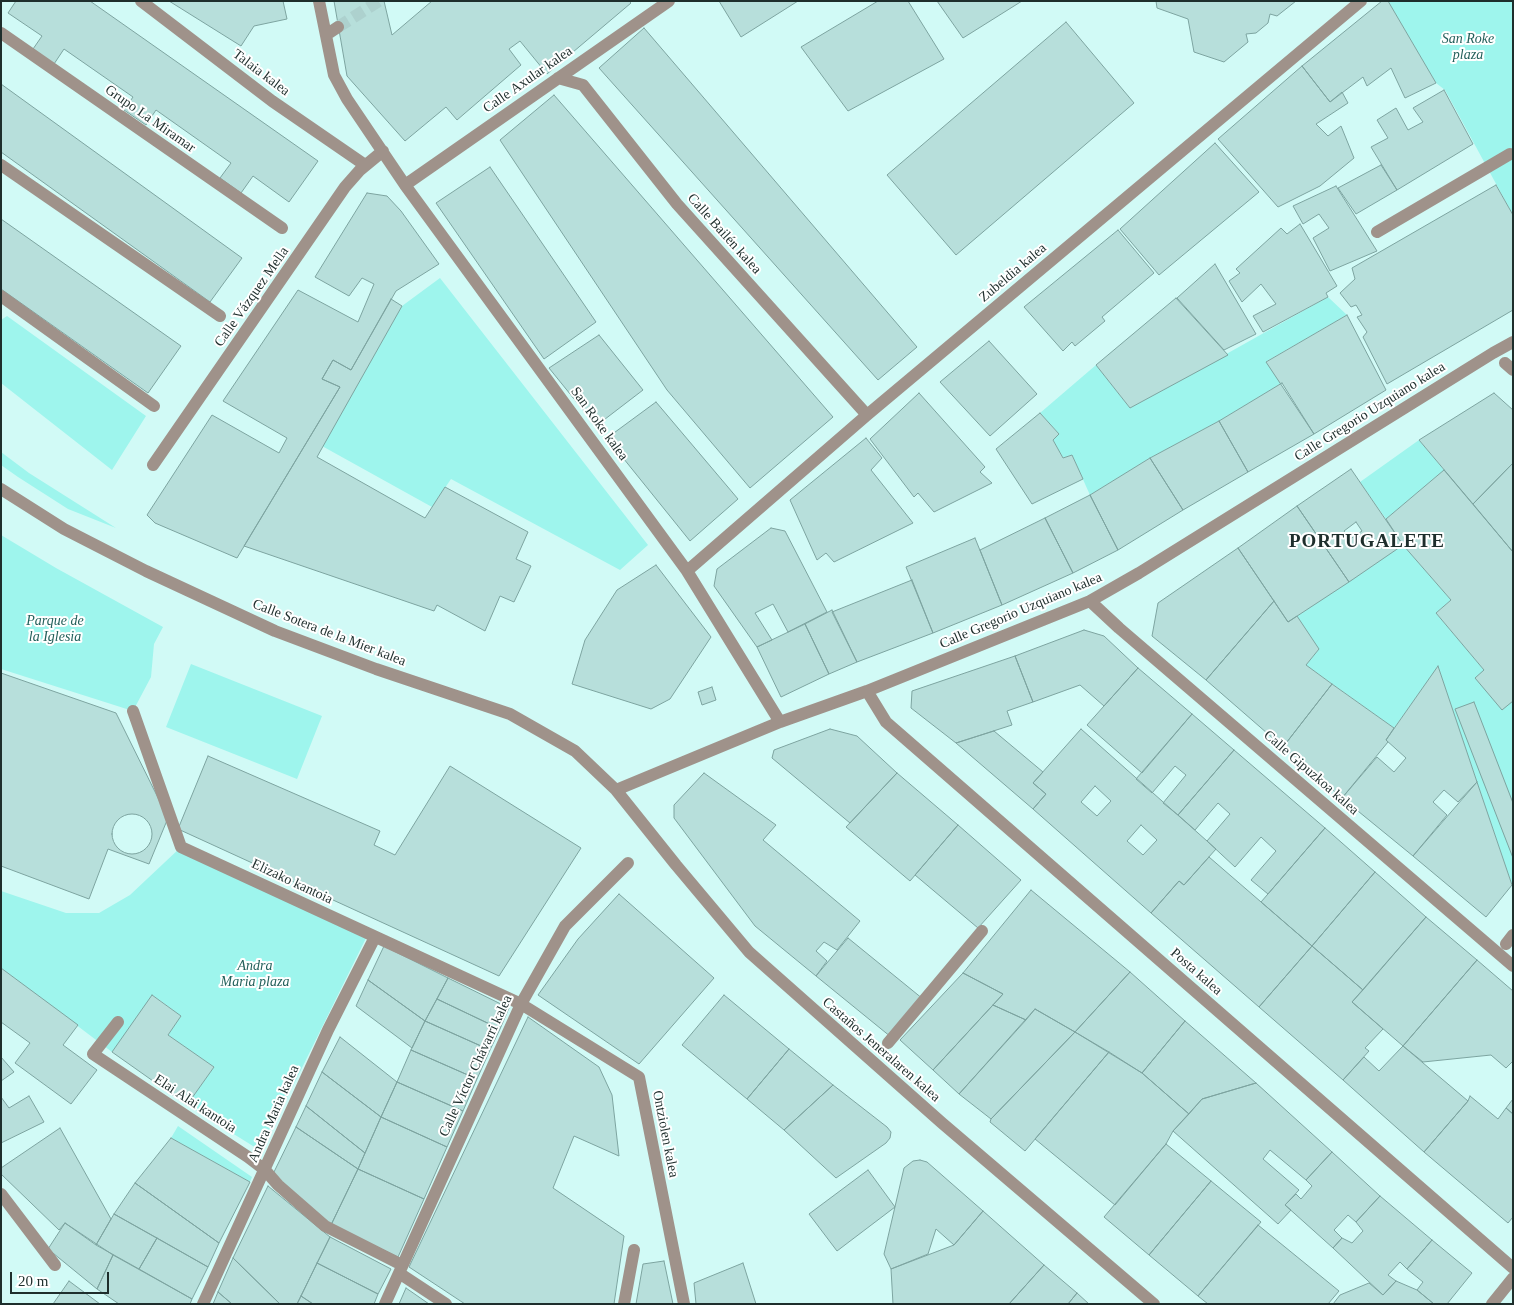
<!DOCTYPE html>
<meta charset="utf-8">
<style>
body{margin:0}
#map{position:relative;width:1514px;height:1305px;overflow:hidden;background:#d1faf6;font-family:Georgia,serif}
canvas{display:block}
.frame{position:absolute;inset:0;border:2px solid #1e2e2c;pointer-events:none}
.scale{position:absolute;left:10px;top:1272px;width:99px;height:22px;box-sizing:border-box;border:2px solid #1e2e2c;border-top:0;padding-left:6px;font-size:15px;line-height:18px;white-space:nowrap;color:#1e2e2c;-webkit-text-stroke:4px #fff;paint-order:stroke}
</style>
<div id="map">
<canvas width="1514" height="1305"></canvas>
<div class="frame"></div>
<div class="scale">20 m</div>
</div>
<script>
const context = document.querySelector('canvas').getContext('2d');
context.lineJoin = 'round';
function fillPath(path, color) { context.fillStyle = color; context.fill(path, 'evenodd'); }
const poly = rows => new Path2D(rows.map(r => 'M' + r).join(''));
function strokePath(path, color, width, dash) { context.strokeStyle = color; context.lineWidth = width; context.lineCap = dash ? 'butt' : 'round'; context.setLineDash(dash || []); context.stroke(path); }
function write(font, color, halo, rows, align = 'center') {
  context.font = font + ' Georgia,serif'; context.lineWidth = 4; context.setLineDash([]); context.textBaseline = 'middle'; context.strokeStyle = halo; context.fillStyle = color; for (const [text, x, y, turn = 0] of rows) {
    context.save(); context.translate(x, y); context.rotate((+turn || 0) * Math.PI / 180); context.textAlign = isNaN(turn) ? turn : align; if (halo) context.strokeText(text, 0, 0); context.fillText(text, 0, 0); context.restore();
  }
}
fillPath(poly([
 [1388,1,1513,1,1513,215,1445,90,1436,83],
 [440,278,648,545,620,570,451,479,432,507,322,446,402,306],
 [1328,297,1347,315,1267,361,1282,383,1219,421,1150,458,1090,495,1072,455,1063,458,1053,440,1059,434,1040,413,1096,365,1130,408],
 [7,316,146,416,112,470,1,383,1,320],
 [1419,440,1444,470,1386,519,1360,482],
 [1,452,29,473,116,528,68,509,18,477,1,465],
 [1,535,56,568,163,627,154,644,151,677,133,711,1,669],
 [1403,545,1451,600,1436,613,1484,670,1513,701,1512,885,1438,667,1394,728,1306,665,1319,649,1297,616],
 [191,664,322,716,297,779,166,727],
 [181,847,368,934,261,1151,187,1105,214,1067,168,1035,181,1016,161,1001,153,996,112,1052,1,968,1,891,66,913,99,913,130,895],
 [178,1126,252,1177,250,1182,171,1138]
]), '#9ef5ed');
const building = poly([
 [16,1,90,1,318,161,289,202,253,176,241,193,220,178,231,163,156,110,146,125,124,110,133,97,64,49,54,64,33,49,42,36,8,13,16,1],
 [169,1,283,1,287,19,254,26,241,46,169,1],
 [334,1,384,1,392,35,432,1,629,1,631,3,547,74,520,41,509,49,521,65,457,120,446,107,405,141,347,76,334,1],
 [719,1,798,1,741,37,719,1],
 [878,1,908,1,944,59,848,111,801,47,878,1],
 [937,1,1022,1,963,38,937,1],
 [1156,1,1296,1,1277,16,1270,14,1268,23,1256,33,1246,34,1248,42,1224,62,1194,52,1188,19,1157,8,1156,1],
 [1382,1,1388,1,1436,83,1405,98,1391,68,1367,86,1363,77,1330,102,1302,66,1382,1],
 [1066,22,1134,103,956,255,887,175,1066,22],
 [644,28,917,347,878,380,599,68,644,28],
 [1302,66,1330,102,1342,92,1348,103,1316,124,1328,136,1341,126,1354,158,1320,186,1278,207,1218,139,1302,66],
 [1,84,242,258,210,302,1,152,1,84],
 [1444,90,1473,144,1397,190,1371,147,1388,138,1377,120,1396,108,1408,130,1423,122,1413,108,1444,90],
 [554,95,833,417,750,488,667,390,500,140,554,95],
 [1215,143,1259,192,1159,275,1120,229,1215,143],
 [1381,165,1397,190,1356,214,1338,188,1381,165],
 [490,167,596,322,544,359,436,203,490,167],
 [1496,185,1513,215,1513,310,1387,384,1363,337,1367,332,1357,317,1362,315,1356,305,1351,307,1340,293,1355,279,1352,268,1496,185],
 [1336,186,1377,251,1330,271,1313,238,1329,228,1319,214,1303,224,1293,206,1336,186],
 [367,193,387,196,401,211,439,264,396,291,351,370,333,360,322,379,340,387,237,558,155,523,147,515,212,415,279,453,287,438,223,401,298,290,358,322,374,284,362,278,349,296,315,277,367,193],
 [1,219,181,346,148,393,1,289,1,219],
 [1300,224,1337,286,1326,293,1328,297,1263,332,1253,316,1276,304,1261,284,1242,302,1229,281,1240,273,1236,269,1281,228,1287,234,1300,224],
 [1118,230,1154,273,1102,317,1105,321,1075,346,1072,342,1063,351,1024,307,1118,230],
 [1215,264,1256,334,1224,350,1177,298,1215,264],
 [1176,298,1228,355,1130,408,1096,365,1176,298],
 [391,299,402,306,317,457,425,518,445,487,528,532,516,559,531,566,514,602,500,596,485,631,437,605,434,611,244,546,340,387,322,379,333,360,351,370,391,299],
 [1347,315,1386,390,1314,434,1266,362,1347,315],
 [599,335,643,390,596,426,549,368,599,335],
 [989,341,1037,394,990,436,940,382,989,341],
 [1282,383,1314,434,1248,472,1219,421,1282,383],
 [919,393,985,467,980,472,992,483,934,512,918,493,914,497,870,439,919,393],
 [1494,393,1513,410,1513,463,1473,504,1419,440,1494,393],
 [656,402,738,499,690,541,607,438,656,402],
 [1040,413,1059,434,1053,440,1063,458,1072,455,1083,479,1032,504,996,449,1040,413],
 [1219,421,1248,472,1183,510,1150,458,1219,421],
 [866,438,882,458,871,470,913,523,834,562,826,553,817,560,790,500,866,438],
 [1150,458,1183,510,1118,550,1090,495,1150,458],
 [1513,463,1513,552,1473,504,1513,463],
 [1351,469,1403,545,1349,582,1297,506,1351,469],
 [1356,522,1362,531,1350,539,1344,531,1356,522],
 [1444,470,1513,552,1513,701,1502,710,1475,678,1484,670,1436,613,1451,600,1403,545,1386,519,1444,470],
 [1090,495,1118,550,1073,573,1045,518,1090,495],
 [1297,506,1349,582,1288,622,1238,548,1297,506],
 [1045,518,1073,573,1002,605,980,550,1045,518],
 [771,528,785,531,827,612,788,632,773,604,755,613,772,640,757,647,714,586,717,569,771,528],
 [975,538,1002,605,933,633,906,567,975,538],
 [1238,548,1274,601,1206,680,1152,636,1158,603,1238,548],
 [656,565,711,637,670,699,651,709,572,684,585,640,617,590,656,565],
 [912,580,933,633,857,662,832,612,912,580],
 [1274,601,1288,622,1297,616,1319,649,1306,665,1332,684,1283,747,1206,680,1274,601],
 [832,610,857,662,829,674,805,624,832,610],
 [805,624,829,674,781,697,757,647,805,624],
 [1084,630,1104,636,1138,668,1104,706,1080,685,1033,702,1015,656,1084,630],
 [1015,656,1033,702,1007,711,1012,725,956,743,911,708,912,691,1015,656],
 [1438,666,1477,782,1458,802,1444,790,1433,802,1447,815,1413,856,1342,798,1377,757,1394,772,1406,758,1386,740,1438,666],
 [1138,668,1192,714,1142,773,1087,725,1138,668],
 [1,673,116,713,168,818,149,864,108,849,89,899,1,866,1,673],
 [1332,684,1394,728,1386,740,1388,742,1342,798,1283,747,1332,684],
 [712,687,716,700,702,705,698,692,712,687],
 [1474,702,1513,803,1513,858,1455,709,1474,702],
 [1192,714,1234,750,1178,815,1163,803,1186,775,1175,766,1152,793,1136,779,1192,714],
 [830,729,857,736,897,773,850,823,772,758,774,750,830,729],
 [1081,729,1216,849,1184,885,1179,881,1151,913,1033,809,1046,794,1033,783,1081,729],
 [1095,786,1111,801,1097,816,1081,802,1095,786],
 [1141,825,1157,840,1143,855,1127,841,1141,825],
 [994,731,1043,772,1033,783,1046,794,1033,809,956,743,994,731],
 [1234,750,1325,828,1268,894,1251,880,1276,851,1261,837,1235,867,1207,841,1230,814,1218,803,1195,830,1178,815,1234,750],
 [208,756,380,831,374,845,395,855,450,766,581,848,499,976,178,829,208,756],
 [704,773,776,825,763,840,860,921,837,950,824,942,816,951,827,961,816,976,755,926,674,818,674,805,704,773],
 [897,773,958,825,910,881,846,827,897,773],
 [1477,782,1512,885,1486,917,1413,856,1477,782],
 '112 834a20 20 0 1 1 40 0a20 20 0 1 1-40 0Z',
 [958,825,1021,880,978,928,915,875,958,825],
 [1325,828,1375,872,1312,946,1261,902,1325,828],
 [1209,857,1312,946,1259,1007,1151,913,1179,881,1184,885,1209,857],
 [1375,872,1426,917,1363,990,1312,946,1375,872],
 [1031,890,1130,972,1075,1032,1035,1009,1026,1020,993,1005,1003,994,963,973,1031,890],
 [619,894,714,978,639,1064,538,995,578,939,619,894],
 [1426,917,1477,960,1403,1046,1352,1002,1426,917],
 [848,938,923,999,891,1037,816,976,848,938],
 [384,946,448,978,425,1021,368,980,384,946],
 [1312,946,1363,990,1352,1002,1383,1029,1365,1048,1369,1051,1343,1080,1259,1007,1312,946],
 [1477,960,1513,991,1513,1061,1506,1068,1491,1055,1423,1062,1403,1046,1477,960],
 [1,968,78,1025,63,1045,97,1070,71,1104,15,1063,30,1043,1,1022,1,968],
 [1130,972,1185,1021,1142,1073,1075,1032,1130,972],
 [963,973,1003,994,933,1070,900,1040,963,973],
 [448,978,509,1008,500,1029,437,999,448,978],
 [368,980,425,1021,412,1048,356,1006,368,980],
 [152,995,181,1016,168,1035,214,1067,187,1105,112,1052,152,995],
 [724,995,789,1049,747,1099,682,1045,724,995],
 [437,999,500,1029,490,1050,425,1021,437,999],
 [993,1005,1026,1020,959,1094,933,1070,993,1005],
 [1035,1009,1075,1032,991,1119,959,1094,1035,1009],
 [528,1017,599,1067,612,1095,619,1156,574,1136,553,1188,624,1236,614,1304,465,1304,409,1267,528,1017],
 [425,1021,490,1050,477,1079,411,1050,425,1021],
 [1185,1021,1256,1083,1202,1099,1189,1114,1142,1073,1185,1021],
 [1075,1032,1109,1052,1025,1151,990,1122,991,1119,1075,1032],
 [340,1037,397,1082,381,1117,322,1072,340,1037],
 [1403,1046,1468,1101,1424,1152,1343,1080,1364,1057,1379,1071,1403,1046],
 [789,1049,833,1085,784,1130,747,1099,789,1049],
 [411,1050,477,1079,463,1111,397,1082,411,1050],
 [1109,1052,1142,1073,1189,1114,1173,1131,1166,1144,1115,1205,1035,1139,1109,1052],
 [1,1057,14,1072,1,1081,1,1057],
 [322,1072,381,1117,365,1153,306,1106,322,1072],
 [397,1082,463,1111,447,1147,381,1117,397,1082],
 [1256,1083,1332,1152,1306,1180,1270,1150,1263,1159,1299,1190,1285,1205,1291,1210,1278,1224,1173,1131,1202,1099,1256,1083],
 [833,1085,887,1127,891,1132,890,1138,886,1143,836,1178,784,1130,833,1085],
 [29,1096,44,1122,1,1143,1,1097,9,1108,29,1096],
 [1470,1096,1498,1119,1506,1108,1513,1114,1513,1217,1508,1223,1424,1152,1468,1101,1470,1096],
 [1513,1099,1513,1114,1506,1108,1513,1099],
 [306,1106,365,1153,358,1169,296,1127,306,1106],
 [381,1117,447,1147,424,1199,358,1169,381,1117],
 [296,1127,358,1169,331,1225,273,1174,296,1127],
 [60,1128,111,1219,96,1245,65,1223,59,1230,1,1174,1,1168,60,1128],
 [171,1138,250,1182,219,1243,135,1183,171,1138],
 [1166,1144,1211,1181,1149,1255,1104,1217,1166,1144],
 [1332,1152,1380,1196,1356,1222,1348,1215,1334,1230,1342,1238,1333,1248,1285,1205,1296,1194,1301,1199,1312,1186,1306,1180,1332,1152],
 [920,1160,927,1162,983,1211,954,1245,936,1229,928,1254,891,1269,884,1254,904,1168,913,1161,920,1160],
 [358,1169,424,1199,398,1257,331,1225,358,1169],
 [868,1170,895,1207,837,1251,809,1214,868,1170],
 [1211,1181,1261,1222,1198,1296,1149,1255,1211,1181],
 [135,1183,219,1243,208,1267,114,1214,135,1183],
 [268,1186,330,1237,297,1304,280,1304,233,1258,268,1186],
 [1380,1196,1432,1240,1407,1269,1400,1262,1388,1275,1396,1281,1383,1295,1333,1248,1342,1238,1352,1243,1363,1231,1356,1222,1380,1196],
 [983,1211,1044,1265,1009,1304,893,1304,891,1269,954,1245,983,1211],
 [114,1214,157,1238,139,1269,96,1245,114,1214],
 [65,1223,113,1255,97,1289,48,1249,65,1223],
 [1258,1225,1339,1291,1328,1304,1208,1304,1198,1296,1258,1225],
 [330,1237,391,1269,378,1294,317,1263,330,1237],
 [157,1238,208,1267,192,1299,139,1269,157,1238],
 [1432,1240,1472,1273,1447,1304,1434,1304,1417,1290,1423,1282,1407,1269,1432,1240],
 [113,1255,192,1299,190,1304,119,1304,97,1289,113,1255],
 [233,1258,280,1304,232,1304,218,1292,233,1258],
 [664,1261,673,1304,636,1304,643,1264,664,1261],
 [317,1263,378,1294,374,1304,313,1304,301,1296,317,1263],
 [743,1263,756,1304,696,1304,694,1283,743,1263],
 [1044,1265,1077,1293,1068,1304,1009,1304,1044,1265],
 [69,1281,100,1304,53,1304,69,1281],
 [1396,1281,1417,1290,1434,1304,1333,1304,1340,1295,1369,1283,1383,1295,1396,1281],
 [406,1288,429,1304,399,1304,406,1288],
 [218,1292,232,1304,213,1304,218,1292],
 [1077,1293,1089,1304,1068,1304,1077,1293],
 [301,1296,313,1304,297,1304,301,1296]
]);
fillPath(building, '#b7dfdb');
strokePath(building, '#7da4a0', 1);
strokePath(poly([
 [338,27,379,1]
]), '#add1ce', 12, [12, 6]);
strokePath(poly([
 [141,1,272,101,365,165],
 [319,1,334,75,347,99,405,185,687,571,780,722],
 [1,33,282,228],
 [326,35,338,27],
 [558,78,583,85,677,204,867,415],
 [1,165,220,316],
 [405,185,669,1],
 [1377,232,1510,154],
 [1,296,154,406],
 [1505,363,1513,370],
 [153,465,345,187,360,170,383,151],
 [1,489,64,529,146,571,275,631,376,669,510,714,575,751,616,790,676,865,749,952,942,1123,1154,1304],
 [687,571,867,415,1361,1],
 [1090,601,1119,628,1513,966],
 [867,691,886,722,1513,1268],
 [133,711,181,847,521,1004,639,1077,684,1304],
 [616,790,780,722,867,691,1090,601,1139,573,1493,353,1513,342],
 [1506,944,1513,935],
 [118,1022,93,1054,248,1157,265,1170,278,1185,325,1226,402,1265],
 [888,1043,982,931],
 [1,1194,55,1265],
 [399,1273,446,1304],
 [203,1304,328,1030,375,937],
 [385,1304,521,1004,565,926,628,863],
 [624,1304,634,1250],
 [1492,1304,1513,1278]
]), '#9f928a', 12);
write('italic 14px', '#23605b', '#fff', [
 ["San Roke",1468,39],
 ["plaza",1468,55],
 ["Parque de",55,621],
 ["la Iglesia",55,637],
 ["Andra",255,966],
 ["Maria plaza",255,982]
]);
write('14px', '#1e2e2c', '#fff', [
 ["Talaia kalea",261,73,37],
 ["Calle Axular kalea",528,80,-35],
 ["Grupo La Miramar",150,119,35],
 ["Calle Bailén kalea",724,234,48],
 ["Zubeldia kalea",1013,273,-40],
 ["Calle Vázquez Mella",252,297,-55],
 ["Calle Gregorio Uzquiano kalea",1370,412,-32],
 ["San Roke kalea",599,424,54],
 ["Calle Gregorio Uzquiano kalea",1021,611,-23],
 ["Calle Sotera de la Mier kalea",329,633,21],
 ["Calle Gipuzkoa kalea",1311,773,41],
 ["Elizako kantoia",292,882,25],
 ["Posta kalea",1196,972,41],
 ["Castaños Jeneralaren kalea",881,1050,41],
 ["Calle Víctor Chávarri kalea",476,1066,-65],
 ["Elai Alai kantoia",195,1104,33],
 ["Andra Maria kalea",274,1114,-66],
 ["Ontziolen kalea",665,1134,79]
]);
context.letterSpacing = '1px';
write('bold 19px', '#1e2e2c', '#fff', [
 ["PORTUGALETE",1367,542]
]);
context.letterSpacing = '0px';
</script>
